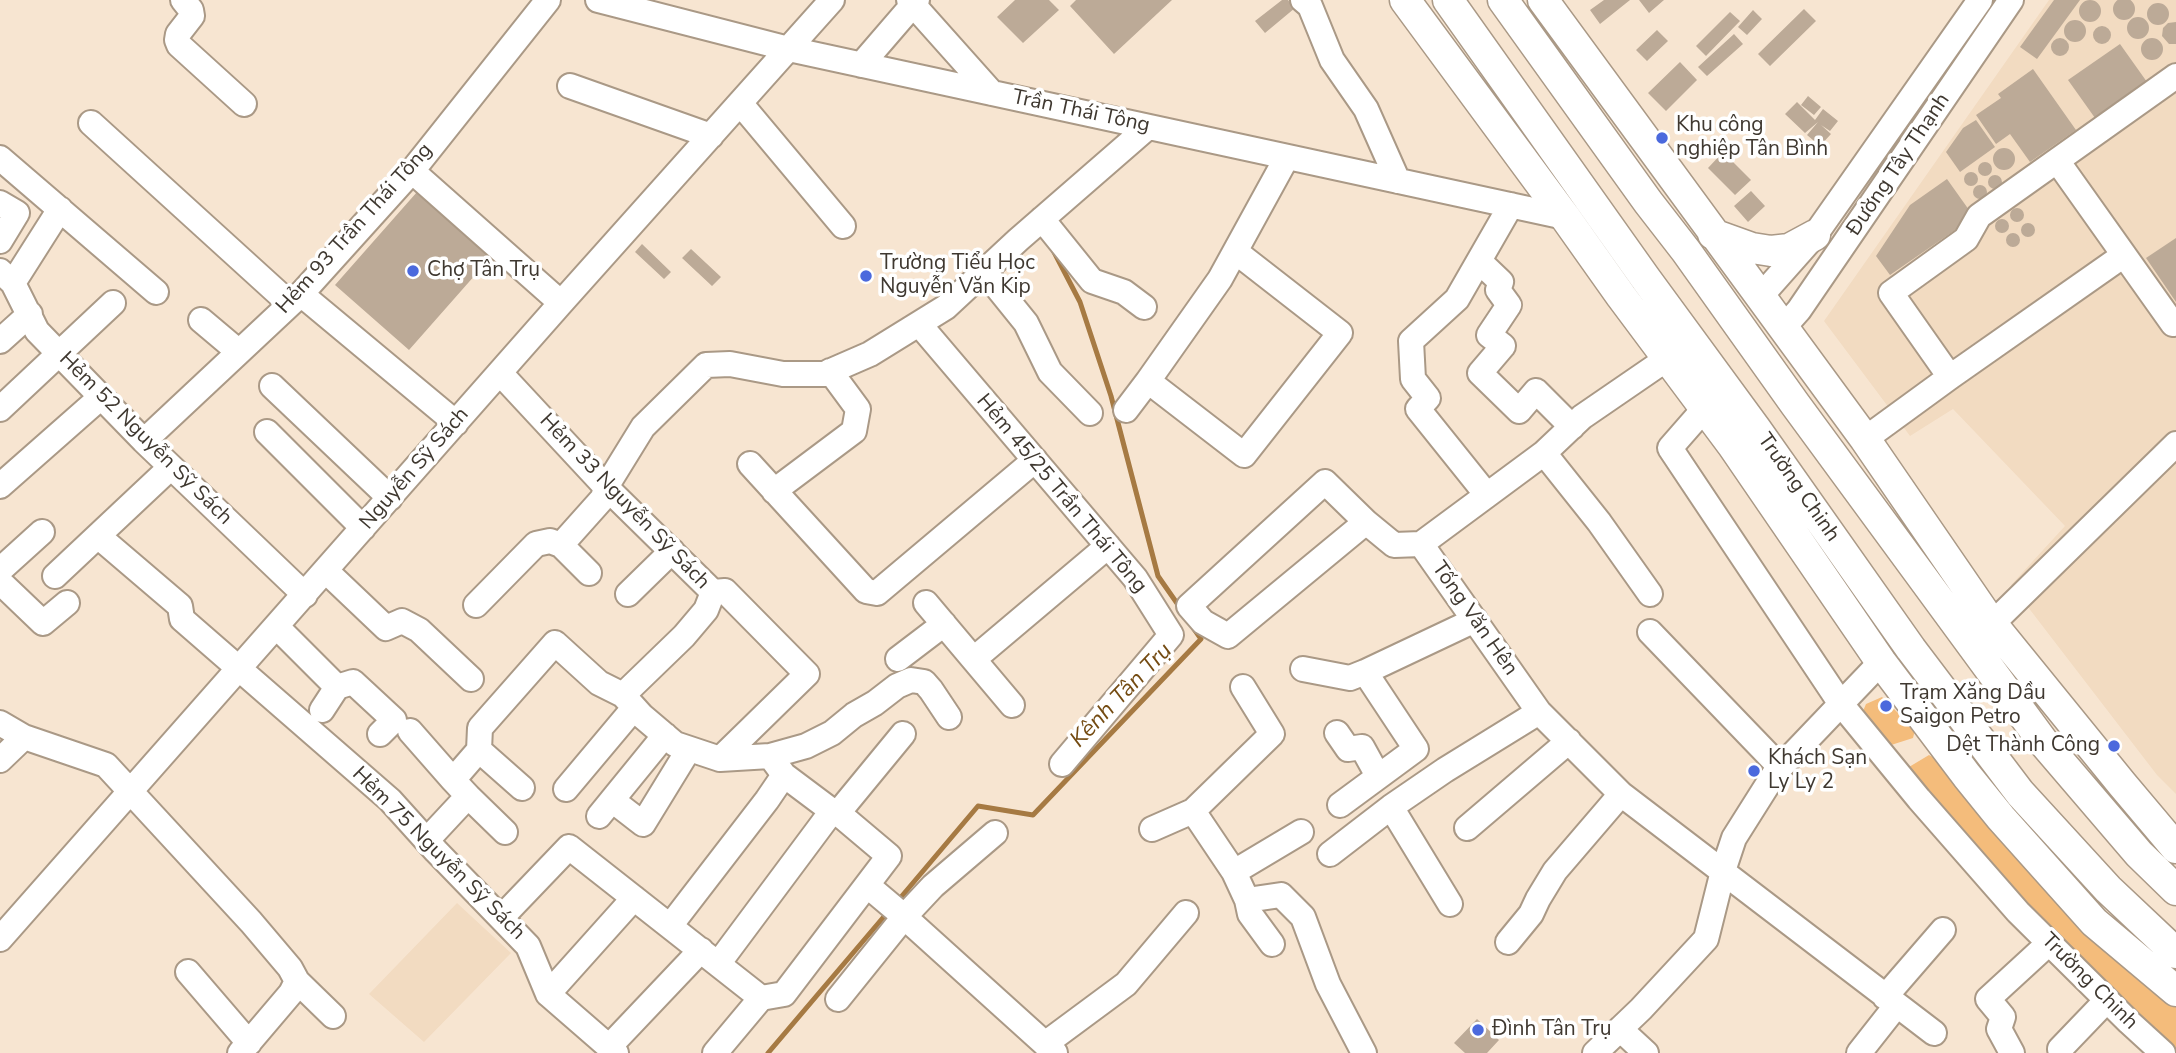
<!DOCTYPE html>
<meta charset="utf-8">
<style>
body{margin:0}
canvas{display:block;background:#f7e5d1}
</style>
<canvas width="2176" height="1053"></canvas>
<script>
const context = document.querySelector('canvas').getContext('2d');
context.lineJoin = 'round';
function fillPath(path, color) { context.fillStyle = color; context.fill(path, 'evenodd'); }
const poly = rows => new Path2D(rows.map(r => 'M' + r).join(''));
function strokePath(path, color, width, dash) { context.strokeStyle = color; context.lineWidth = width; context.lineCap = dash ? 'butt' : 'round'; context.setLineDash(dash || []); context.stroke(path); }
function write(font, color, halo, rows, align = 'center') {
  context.font = font + ' "Nunito Sans",sans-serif'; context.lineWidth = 7; context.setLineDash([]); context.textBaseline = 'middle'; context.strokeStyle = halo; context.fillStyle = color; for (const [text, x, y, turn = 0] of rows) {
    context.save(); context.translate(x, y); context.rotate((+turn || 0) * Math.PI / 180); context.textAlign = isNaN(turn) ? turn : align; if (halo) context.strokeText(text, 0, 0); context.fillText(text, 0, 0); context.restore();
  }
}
fillPath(poly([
 [2049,0,2176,0,2176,794,2157,775,2011,585,2065,526,1953,409,1910,436,1824,321],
 [457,903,511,953,424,1042,369,994]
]), '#f2dbc1');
fillPath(poly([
 [1882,697,1915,730,1913,738,1888,746,1861,716,1866,704],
 [1929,755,1944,763,2084,922,2176,1006,2176,1050,2051,930,1909,778,1909,767]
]), '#f4bc7b');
strokePath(poly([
 [1054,252,1080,302,1111,396,1158,576,1181,609],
 [896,903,978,806,1033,815,1201,639,1194,629],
 [768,1053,887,913]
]), '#a67a43', 5);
fillPath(poly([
 '2113 9a11 11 0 1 1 22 0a11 11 0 1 1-22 0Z',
 '2079 11a11 11 0 1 1 22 0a11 11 0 1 1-22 0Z',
 [1015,0,1049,0,1059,10,1023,43,997,17],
 [1076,0,1172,0,1114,54,1070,6],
 [1282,0,1288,0,1295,8,1265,33,1255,21],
 [1604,0,1630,0,1600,24,1590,10],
 [1639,0,1664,0,1649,13],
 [2054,0,2080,0,2037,59,2020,47],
 '2147 14a11 11 0 1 1 22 0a11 11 0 1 1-22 0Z',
 [1804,9,1816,21,1770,66,1758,54],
 [1753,10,1762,19,1747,35,1738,27],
 [1730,12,1740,21,1706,56,1696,46],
 '2127 28a11 11 0 1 1 22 0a11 11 0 1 1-22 0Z',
 '2064 31a11 11 0 1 1 22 0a11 11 0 1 1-22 0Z',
 [2176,22,2176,44,2169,44,2162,36,2163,28,2168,23],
 '2093 35a9 9 0 1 1 18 0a9 9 0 1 1-18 0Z',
 [1657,30,1668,41,1647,61,1636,50],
 [1734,34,1743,44,1707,76,1698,67],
 '2141 49a11 11 0 1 1 22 0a11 11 0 1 1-22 0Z',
 '2051 47a9 9 0 1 1 18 0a9 9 0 1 1-18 0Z',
 [2120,44,2147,82,2095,118,2068,80],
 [1680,62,1697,80,1666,111,1648,93],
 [2033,69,2076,130,2030,162,2010,134,1996,144,1976,115,2001,98,1998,94],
 [1808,96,1821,107,1814,115,1801,105],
 [1797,102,1815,120,1823,109,1838,121,1830,131,1821,125,1831,134,1820,146,1807,135,1818,122,1805,133,1785,114],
 [1976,120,1995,147,1960,172,1946,152,1963,128],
 '1993 159a11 11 0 1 1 22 0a11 11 0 1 1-22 0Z',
 [1723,152,1751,180,1735,195,1708,168],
 '1978 169a7 7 0 1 1 14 0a7 7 0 1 1-14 0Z',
 '1964 179a7 7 0 1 1 14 0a7 7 0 1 1-14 0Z',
 '1988 182a7 7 0 1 1 14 0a7 7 0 1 1-14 0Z',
 [1947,179,1974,217,1890,275,1876,256,1910,205],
 '1973 192a7 7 0 1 1 14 0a7 7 0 1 1-14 0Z',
 [1751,191,1765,206,1748,222,1734,206],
 [417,192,491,257,409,350,335,285],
 '2010 215a7 7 0 1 1 14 0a7 7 0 1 1-14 0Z',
 '1995 226a7 7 0 1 1 14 0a7 7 0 1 1-14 0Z',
 '2021 230a7 7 0 1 1 14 0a7 7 0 1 1-14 0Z',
 '2006 240a7 7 0 1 1 14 0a7 7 0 1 1-14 0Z',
 [2176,238,2176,302,2146,258],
 [642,244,671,272,664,279,635,252],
 [691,249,721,277,712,286,682,258],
 [1477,1019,1499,1040,1487,1053,1465,1053,1454,1043]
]), '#bcaa97');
const minor = poly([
 [183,0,191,10,192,16,178,34,177,40,179,45,244,104],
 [598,0,789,49,1565,217],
 [909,0,992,93],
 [1303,0,1310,6,1332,60,1366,109,1398,181],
 [861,65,917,0],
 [570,86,711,136],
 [740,103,843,226],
 [91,123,290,304],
 [0,158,156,292],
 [2058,162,2173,324],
 [412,171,561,303],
 [0,203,17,213,0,241],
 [1042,219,1092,281,1124,292,1144,307],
 [1236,252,1340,333,1244,455,1148,381,1220,279,1287,157],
 [1479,261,1501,282,1498,290,1509,305,1489,335,1503,346,1480,373,1519,411,1536,391,1572,427],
 [0,271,13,283,37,331,144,441,305,595],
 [984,271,1026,323,1050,372,1090,413],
 [13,283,60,209],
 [301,294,456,423],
 [1760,297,1815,235,1980,0],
 [201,320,239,352],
 [919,324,1135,578,1171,635,1062,764],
 [1783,328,1799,310,2011,0],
 [0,341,30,314],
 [1668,358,1582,417,1544,453,1421,544,1539,712,1621,794,1934,1033],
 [500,373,606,487,713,592,706,610,684,636,623,695],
 [1950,377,1891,293,1966,239,1979,216,2176,76],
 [272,386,390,498],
 [1705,408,1670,448,1841,704,1919,799,2018,912,2129,1022,2163,1053],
 [0,409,113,303],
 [1126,410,1148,381],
 [267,432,363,528],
 [1865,439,1950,377,2124,255],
 [144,441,301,294,412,171,548,0],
 [1544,453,1599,522,1650,594],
 [750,464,866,591,877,593,1035,460],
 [0,486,101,397],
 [774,491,854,431,858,409,830,371],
 [1487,495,1418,409,1428,398,1413,379,1411,341,1457,299,1511,205],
 [1366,522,1325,482,1189,606,1203,622,1228,636,1366,522,1394,545,1421,544],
 [98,536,180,606,182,619,390,800,436,851,528,946,548,994,616,1053],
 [0,570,42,532],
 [326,571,386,628,402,621,419,630,471,679],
 [589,573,561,545,603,498,606,487,643,427,706,365,730,364,783,374,824,374,870,354,946,307,1018,240,1148,127],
 [55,576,171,467],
 [0,582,43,623,67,603],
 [713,592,725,591,807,674,720,759],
 [628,594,672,551],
 [926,603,1012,705],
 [476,605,536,544,550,541,561,545],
 [1992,624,2176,444],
 [277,627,337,687,353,682,394,720,380,734],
 [1650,632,1780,767],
 [898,659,944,624],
 [974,659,1108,546],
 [1303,669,1350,678,1365,672],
 [1243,687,1272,734,1193,811,1234,872,1247,900,1281,895,1303,917,1328,984,1364,1053],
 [322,710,337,687],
 [0,723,24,737,106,765,251,922,290,968,297,981,291,993,240,1053],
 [410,731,453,780],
 [1337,733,1348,749,1362,747,1378,776],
 [479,750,522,788],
 [770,756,806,746,832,733,854,715,875,703,897,686,911,680,924,682,931,690,949,717],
 [0,760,24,737],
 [566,789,634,708],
 [468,796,505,832],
 [612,800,643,824,689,749],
 [1340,805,1416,749,1365,672,1475,620],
 [1391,807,1450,904],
 [838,813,903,734],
 [599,816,665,735],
 [1467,828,1569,741],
 [1152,829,1193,811],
 [427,840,468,796,453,780,479,750,480,728,555,643,599,683,623,695,642,716,675,744,720,759,770,756,784,775,832,811,838,813,889,856,784,994,761,998],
 [1330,854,1391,807,1445,770,1539,712],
 [1234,872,1301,832],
 [868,886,900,913,1055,1053],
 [1247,900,1250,914,1272,944],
 [501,918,569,847,761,998],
 [670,926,767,800,784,775],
 [0,939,561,303,832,0],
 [1508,942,1531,914,1538,899,1555,871,1621,794],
 [718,964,832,811],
 [188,972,249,1043],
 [297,981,333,1016],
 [548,994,634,898],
 [1885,997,1943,930],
 [838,999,904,917,933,886,995,833],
 [1620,1029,1646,1053],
 [1045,1044,1126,984,1186,913],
 [609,1047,701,950],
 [2060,1049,2107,1000],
 [715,1053,761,998],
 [1595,1053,1641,1009,1706,939,1723,871,1734,838,1775,773,1881,662],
 [1859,1053,1896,1006],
 [2012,1053,1999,1029,2003,1017,1988,999,2049,943]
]);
const major = poly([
 [1405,0,1565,217,1621,296,1733,446,1881,662,1967,776,2001,818,2094,922,2176,991],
 [1448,0,1646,279,1756,429,1911,649,2020,793,2108,889,2176,953],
 [1503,0,1648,202,1686,251,1795,404,2044,743,2139,854,2176,890],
 [1543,0,1865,439,1992,624,2122,784,2176,848],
 [1713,234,1752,248,1771,251,1789,249,1815,235]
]);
strokePath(minor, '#aa9986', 28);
strokePath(major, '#aa9986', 33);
strokePath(minor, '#fff', 24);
strokePath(major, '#fff', 30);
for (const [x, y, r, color] of [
 [1662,138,7,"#4b69dd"],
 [413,271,7,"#4b69dd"],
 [866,276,7,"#4b69dd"],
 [1886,706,7,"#4b69dd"],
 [2114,746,7,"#4b69dd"],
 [1754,771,7,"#4b69dd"],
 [1478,1030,7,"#4b69dd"]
]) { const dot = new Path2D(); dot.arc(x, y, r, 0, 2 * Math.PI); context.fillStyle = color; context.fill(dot); strokePath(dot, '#fff', 2.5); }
write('21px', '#3f3830', '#fff', [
 ["Trần Thái Tông",1081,112,12],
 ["Đường Tây Thạnh",1899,165,-56],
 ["Hẻm 93 Trần Thái Tông",355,229,-48],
 ["Hẻm 52 Nguyễn Sỹ Sách",145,439,45],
 ["Nguyễn Sỹ Sách",415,469,-49],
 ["Trường Chinh",1798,488,55],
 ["Hẻm 45/25 Trần Thái Tông",1061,494,50],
 ["Hẻm 33 Nguyễn Sỹ Sách",624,502,46],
 ["Tống Văn Hên",1474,619,55],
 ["Hẻm 75 Nguyễn Sỹ Sách",438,854,45],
 ["Trường Chinh",2089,982,45]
]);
write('21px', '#3f3830', '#fff', [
 ["Khu công",1676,126],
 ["nghiệp Tân Bình",1676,150],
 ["Trường Tiểu Học",880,264],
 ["Nguyễn Văn Kip",880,288],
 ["Chợ Tân Trụ",427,271],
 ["Trạm Xăng Dầu",1900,694],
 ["Saigon Petro",1900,718],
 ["Dệt Thành Công",2100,746,"right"],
 ["Khách Sạn",1768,759],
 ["Ly Ly 2",1768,783],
 ["Đình Tân Trụ",1492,1030]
], 'left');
write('italic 23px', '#744b12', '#fff', [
 ["Kênh Tân Trụ",1122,696,-46]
]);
</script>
